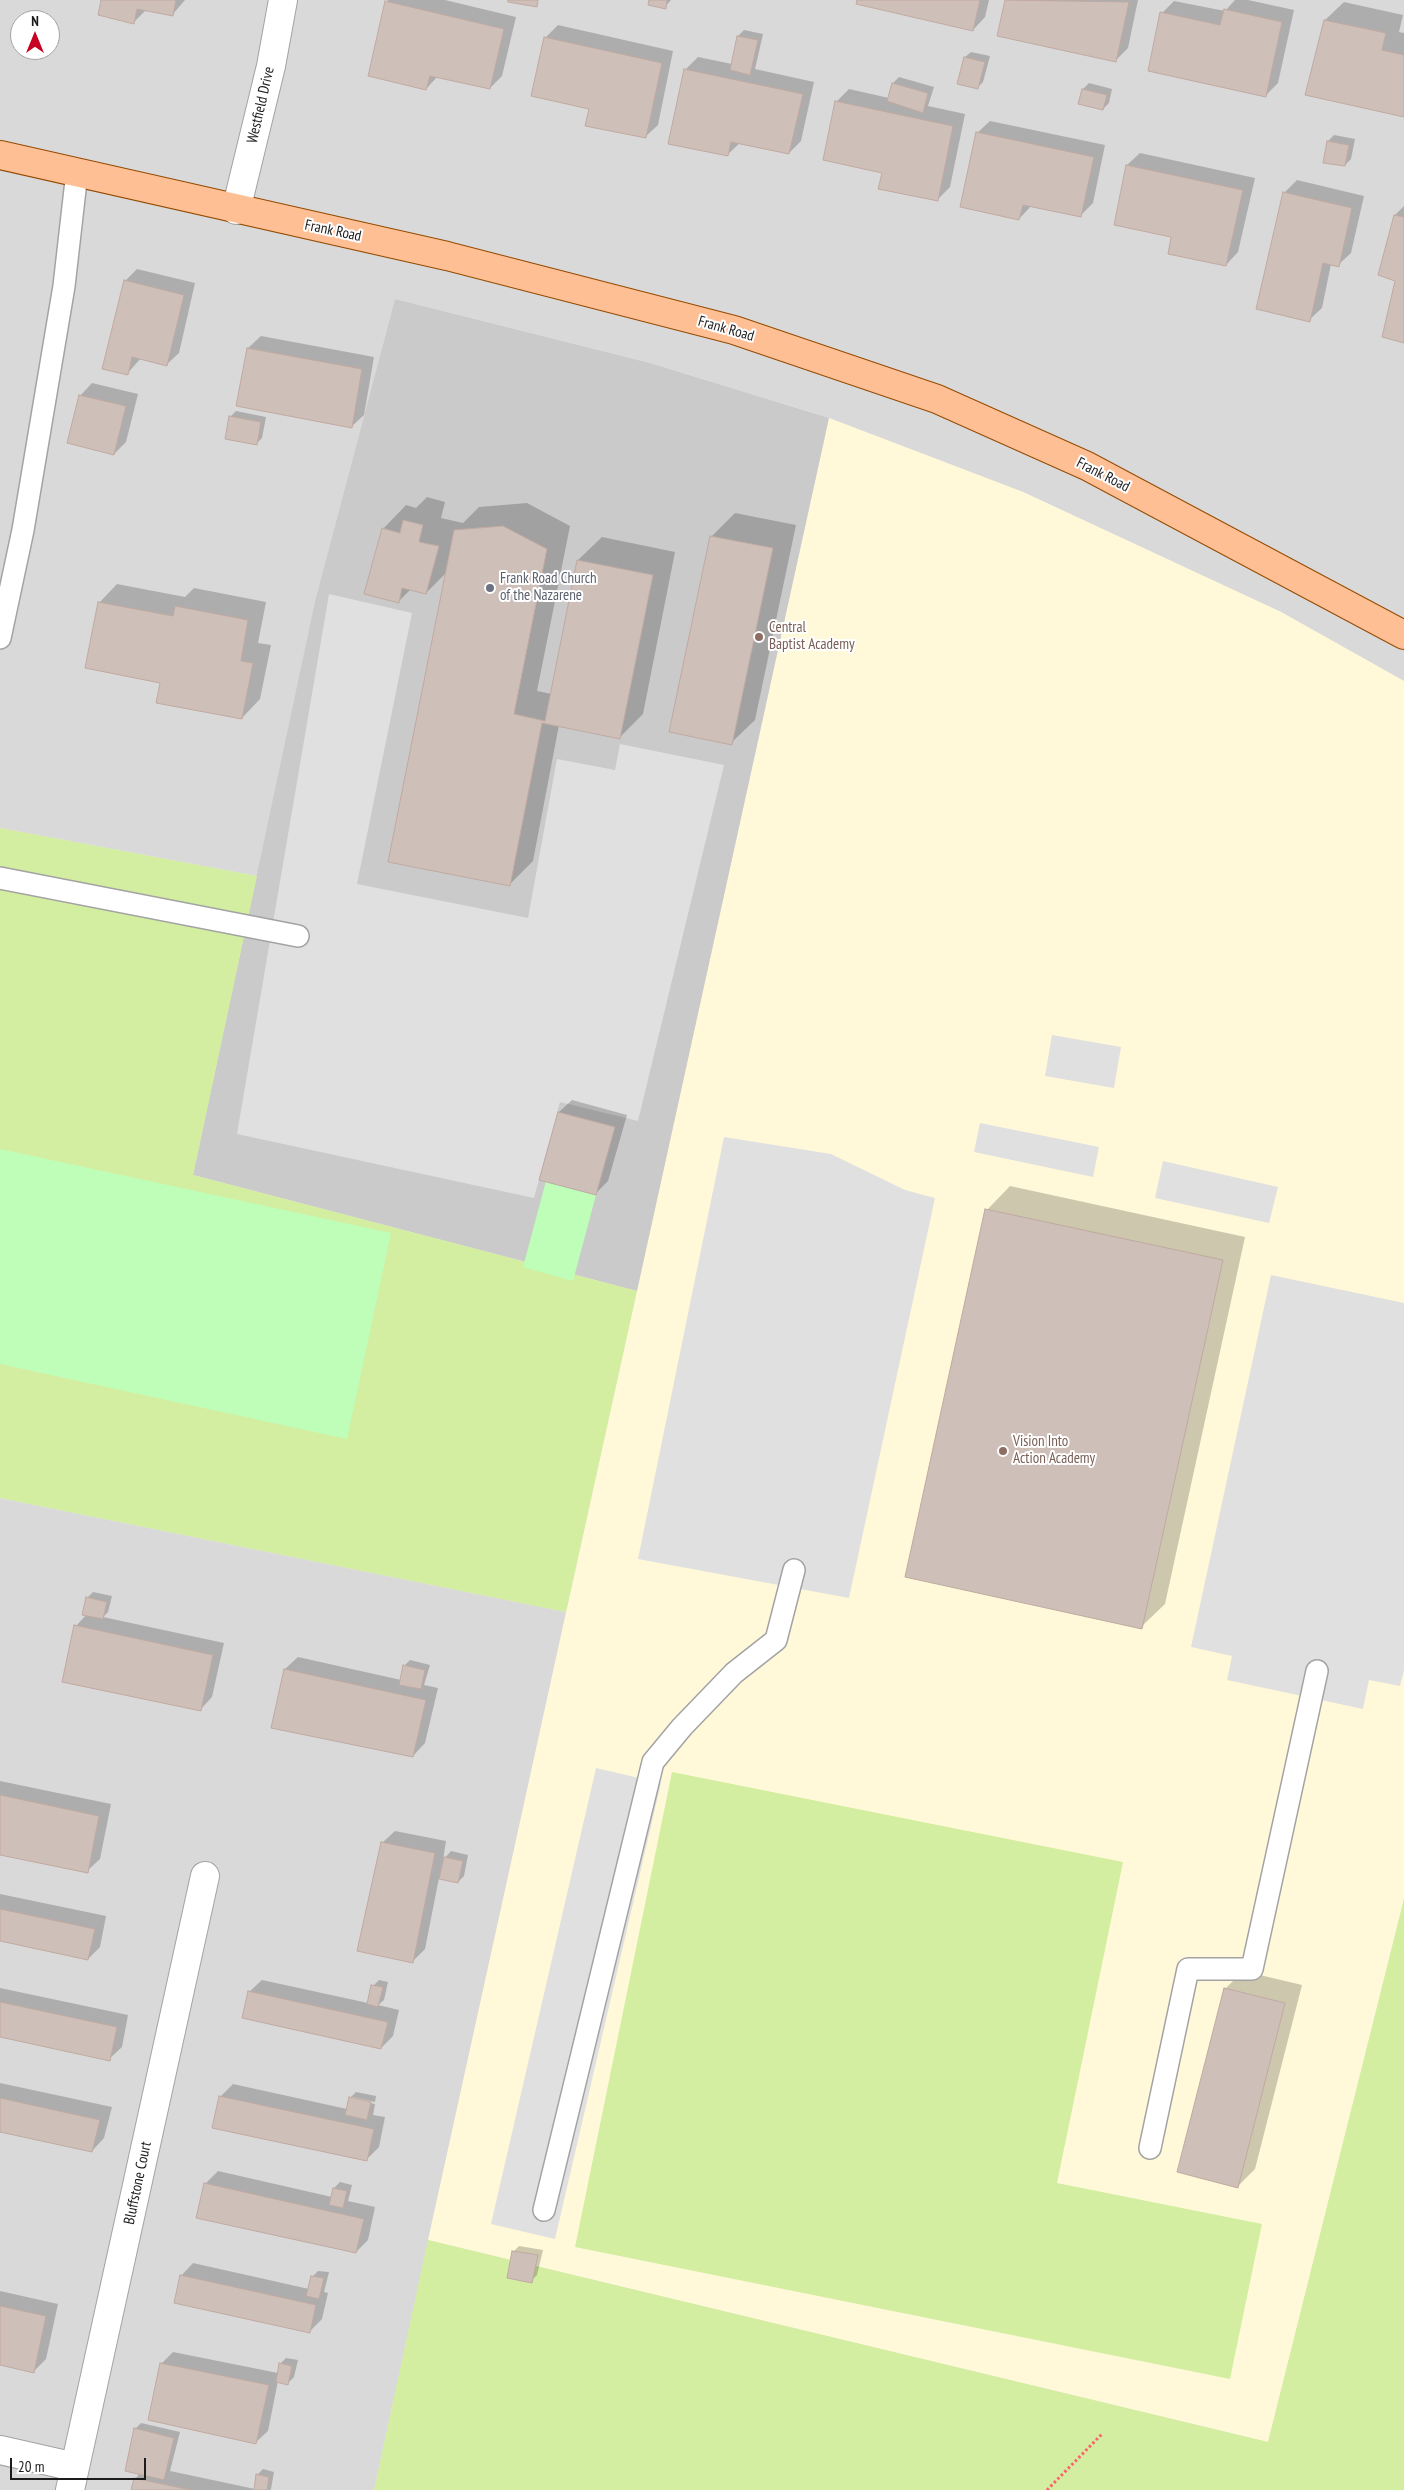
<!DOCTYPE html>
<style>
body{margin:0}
#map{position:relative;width:1404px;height:2490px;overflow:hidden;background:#eee7e0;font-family:"PT Sans Narrow",sans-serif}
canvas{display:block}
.north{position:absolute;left:10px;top:10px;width:50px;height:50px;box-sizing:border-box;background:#fff;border:1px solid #a4a4a4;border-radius:50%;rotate:0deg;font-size:14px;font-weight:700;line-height:20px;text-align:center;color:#1c1c1c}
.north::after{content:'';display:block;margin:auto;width:18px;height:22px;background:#c80021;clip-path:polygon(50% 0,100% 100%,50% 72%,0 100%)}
.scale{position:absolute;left:10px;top:2458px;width:136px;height:22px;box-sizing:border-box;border:2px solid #1c1c1c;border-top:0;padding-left:6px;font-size:15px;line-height:18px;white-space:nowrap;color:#1c1c1c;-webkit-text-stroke:4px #fff;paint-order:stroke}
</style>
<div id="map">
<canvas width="1404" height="2490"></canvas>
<div class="north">N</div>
<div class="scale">20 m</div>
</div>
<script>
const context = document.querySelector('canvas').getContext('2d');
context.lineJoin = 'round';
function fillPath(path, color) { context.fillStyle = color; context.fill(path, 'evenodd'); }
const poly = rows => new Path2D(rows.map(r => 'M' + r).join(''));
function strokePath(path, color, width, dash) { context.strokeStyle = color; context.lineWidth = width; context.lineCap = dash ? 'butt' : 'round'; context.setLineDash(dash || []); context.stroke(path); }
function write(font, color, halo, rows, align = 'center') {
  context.font = font + ' "PT Sans Narrow",sans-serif'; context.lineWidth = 4; context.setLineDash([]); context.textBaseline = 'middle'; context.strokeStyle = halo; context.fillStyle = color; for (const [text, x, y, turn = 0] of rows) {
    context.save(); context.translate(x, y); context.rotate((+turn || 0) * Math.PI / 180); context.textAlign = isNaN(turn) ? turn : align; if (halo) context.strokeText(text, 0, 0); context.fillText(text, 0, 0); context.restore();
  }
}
fillPath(poly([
 [0,0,1404,0,1404,681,1281,612,1023,492,829,418,650,363,395,299,315,601,257,876,0,828],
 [20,20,50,20,50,50,20,50],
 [0,1498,566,1612,374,2490,0,2490]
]), '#dad9d9');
fillPath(poly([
 [829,418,1023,492,1281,612,1404,681,1404,1899,1268,2442,428,2240]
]), '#fff9d9');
fillPath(poly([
 [395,299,650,363,829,418,637,1291,193,1175,315,601]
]), '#cacaca');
fillPath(poly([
 [0,828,257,876,193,1175,637,1291,566,1612,0,1498],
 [672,1772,1123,1862,1057,2183,1262,2224,1230,2379,575,2247],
 [1404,1899,1404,2490,374,2490,428,2240,1268,2442]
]), '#d3eea1');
fillPath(poly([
 [0,1149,391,1233,347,1439,0,1364],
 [546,1181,596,1195,573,1281,523,1267]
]), '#befeb8');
fillPath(poly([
 [329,594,412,613,357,884,528,918,557,759,615,770,620,744,724,765,638,1121,560,1102,534,1198,237,1134],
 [1052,1035,1121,1047,1114,1088,1045,1076],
 [980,1123,1099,1147,1093,1177,974,1152],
 [724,1137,831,1154,905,1190,935,1198,849,1598,638,1559],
 [1163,1161,1278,1187,1269,1223,1155,1198],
 [1271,1275,1404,1303,1404,1670,1400,1686,1369,1680,1363,1709,1227,1680,1232,1656,1191,1647],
 [596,1768,661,1783,555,2239,491,2224]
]), '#e0e0e0');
fillPath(poly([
 [102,0,185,0,172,15,146,10,134,22],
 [388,0,445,0,516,17,502,76,490,88,438,76,426,89,387,2],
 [650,0,671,0,665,7],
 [859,0,989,0,985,17,973,30],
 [1006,0,1138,0,1128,48,1115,61,998,35],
 [1235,0,1248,0,1294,10,1278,83,1266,95,1162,13,1174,1,1225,11],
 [1344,2,1403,15,1399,32,1404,33,1404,116,1325,20],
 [558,25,673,51,658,125,645,137,590,108,545,38],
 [744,30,763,34,755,69,814,82,801,141,789,153,740,143,727,155,685,70,698,57,732,64,738,36],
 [971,52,990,56,983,82,977,88,965,57],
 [899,77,934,87,928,106,965,114,950,187,937,200,883,172,824,159,837,101,849,89,889,98,893,83],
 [1089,83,1112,89,1109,103,1103,109,1080,103,1083,89],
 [990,121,1105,145,1093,203,1080,216,1032,205,1019,219,977,133],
 [1334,135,1355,139,1351,159,1345,165,1325,162,1328,141],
 [1140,153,1255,178,1238,252,1226,265,1173,236,1127,165],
 [1297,180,1364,196,1351,253,1338,265,1331,264,1322,308,1309,320,1284,193],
 [1404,206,1404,341,1396,280,1395,215],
 [137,269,195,283,179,353,166,365,141,358,127,374,125,281],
 [261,336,374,357,364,415,351,427,237,405,248,348],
 [92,383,138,394,126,442,114,454,80,396],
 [236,411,266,417,262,438,256,444,230,417],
 [427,497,445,502,441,518,463,523,479,507,527,503,570,526,537,691,552,694,578,560,602,537,675,552,643,714,620,737,559,725,533,861,509,885,447,572,426,593,411,589,398,602,383,529,406,505,416,508],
 [735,513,796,525,755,720,731,743,671,731,712,536],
 [117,584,185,597,194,588,266,602,258,643,271,645,260,699,242,718,161,682,99,603],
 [572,1100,627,1115,608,1181,596,1193,541,1179,559,1112],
 [1010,1186,1245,1237,1165,1604,1141,1627,987,1210],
 [93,1592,112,1596,108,1612,103,1617,224,1643,212,1697,200,1710,76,1626,86,1615,87,1598],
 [298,1657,401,1680,404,1666,410,1660,430,1665,424,1685,438,1688,425,1743,413,1756,285,1669],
 [0,1781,111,1804,100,1859,87,1871,0,1854],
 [395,1831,446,1841,443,1860,451,1851,468,1855,464,1876,458,1882,439,1878,425,1949,413,1961,382,1843],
 [0,1894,106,1916,100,1947,88,1959,0,1940],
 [1243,1971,1302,1985,1255,2169,1237,2187,1225,1989],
 [262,1980,368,2003,373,1986,379,1980,388,1982,384,2000,378,2005,399,2010,393,2036,381,2048,249,1992],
 [0,1988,128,2015,122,2047,109,2059,0,2036],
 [0,2083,112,2107,104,2138,92,2151,0,2131],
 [233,2084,347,2109,350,2098,356,2092,376,2096,375,2102,352,2097,352,2099,375,2104,373,2115,385,2117,379,2147,366,2160,220,2097],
 [218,2171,332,2197,334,2188,340,2182,352,2185,348,2201,375,2207,368,2240,356,2252,205,2184],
 [519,2246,543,2250,537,2275,531,2281,513,2252],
 [193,2263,309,2289,312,2277,318,2271,329,2272,324,2292,328,2293,322,2319,310,2331,181,2276],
 [0,2291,58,2304,46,2359,34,2371,0,2364],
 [173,2352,278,2373,280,2364,286,2358,298,2360,294,2377,288,2383,278,2381,268,2431,255,2443,161,2364],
 [141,2423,180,2432,170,2471,255,2489,257,2475,263,2469,274,2472,271,2489,270,2490,133,2490,135,2479,140,2473,135,2429]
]), '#0003');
const building = poly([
 [101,0,176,0,173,16,137,9,134,24,98,15,101,0],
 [508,0,538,0,537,7,508,2,508,0],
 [649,0,667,0,666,9,648,5,649,0],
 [857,0,980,0,973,31,856,4,857,0],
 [1005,0,1129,2,1116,62,997,36,1005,0],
 [385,1,504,29,490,89,430,76,426,90,368,76,385,1],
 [1224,9,1282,22,1266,97,1148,71,1160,12,1220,25,1224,9],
 [1324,20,1386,33,1382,50,1404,55,1404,117,1305,95,1324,20],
 [737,36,758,40,750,75,730,70,737,36],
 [544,37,662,63,646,138,585,126,589,109,531,96,544,37],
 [964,57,985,62,978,89,957,84,964,57],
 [684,69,803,94,789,154,731,142,728,156,668,144,684,69],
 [892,83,928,93,923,113,887,101,892,83],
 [1082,89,1107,95,1103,110,1078,104,1082,89],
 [835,101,953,126,938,201,878,189,882,173,823,160,835,101],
 [976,132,1094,157,1081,217,1023,205,1019,220,960,207,976,132],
 [1327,141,1349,145,1345,166,1323,163,1327,141],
 [1126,165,1243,190,1226,266,1168,254,1171,237,1114,225,1126,165],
 [1283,192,1352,208,1339,267,1323,263,1310,322,1256,309,1283,192],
 [1394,215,1404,217,1404,343,1382,337,1395,281,1378,275,1394,215],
 [124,280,184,295,167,366,132,357,128,375,102,369,124,280],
 [247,348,362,369,352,428,236,406,247,348],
 [79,395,126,406,114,455,67,443,79,395],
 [229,416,261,422,257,445,225,439,229,416],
 [403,520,423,525,419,542,439,546,426,594,402,588,399,603,364,594,382,528,400,533,403,520],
 [503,526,547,549,514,714,545,721,577,560,653,575,620,739,542,723,510,886,388,862,454,530,503,526],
 [710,536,773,548,732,745,669,732,710,536],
 [98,602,173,616,175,606,248,620,241,661,253,663,242,719,156,703,160,683,85,668,98,602],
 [558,1112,615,1127,596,1195,539,1180,558,1112],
 [985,1209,1223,1260,1142,1629,905,1577,985,1209],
 [86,1597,107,1602,103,1619,82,1615,86,1597],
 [74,1625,213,1655,201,1711,62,1682,74,1625],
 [403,1665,425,1670,421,1689,399,1685,403,1665],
 [284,1669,426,1700,413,1757,271,1728,284,1669],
 [0,1795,99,1816,88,1873,0,1855,0,1795],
 [381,1842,435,1853,413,1963,357,1951,381,1842],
 [444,1857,463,1861,458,1883,439,1879,444,1857],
 [0,1909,95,1929,88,1960,0,1941,0,1909],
 [371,1985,383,1987,378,2007,367,2004,371,1985],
 [1224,1988,1285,2003,1238,2188,1177,2172,1224,1988],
 [248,1991,388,2022,381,2049,242,2018,248,1991],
 [0,2002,117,2027,110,2061,0,2037,0,2002],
 [219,2096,374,2129,367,2161,212,2128,219,2096],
 [349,2097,371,2102,367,2120,345,2115,349,2097],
 [0,2098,100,2120,92,2152,0,2132,0,2098],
 [204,2183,364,2219,356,2253,196,2218,204,2183],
 [333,2188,347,2191,343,2208,329,2205,333,2188],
 [512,2251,538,2255,532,2283,507,2278,512,2251],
 [180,2275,316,2305,310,2333,174,2303,180,2275],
 [311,2276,324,2278,319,2299,306,2296,311,2276],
 [0,2306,46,2316,34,2373,0,2365,0,2306],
 [160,2363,269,2385,256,2444,148,2420,160,2363],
 [279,2363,292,2366,288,2385,276,2382,279,2363],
 [134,2428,174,2438,164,2480,125,2471,134,2428],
 [256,2474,269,2477,267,2490,254,2490,256,2474],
 [134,2478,167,2485,191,2490,131,2490,134,2478]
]);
fillPath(building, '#cebfb9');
strokePath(building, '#c1aaa1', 1);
const lane = poly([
 [0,638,23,530,64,286,77,172],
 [0,878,298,936],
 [1150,2148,1188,1969,1252,1969,1317,1671],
 [544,2210,653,1762,682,1727,734,1673,776,1640,794,1570]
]);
const street = poly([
 [236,210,271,66,283,0],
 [0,2450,75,2467],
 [70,2490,205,1876]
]);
const primary = poly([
 [0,155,447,256,734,330,937,399,1087,466,1404,635]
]);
strokePath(lane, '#a3a3a3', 24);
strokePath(street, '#a3a3a3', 30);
strokePath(primary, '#944a00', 30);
strokePath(poly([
 [1047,2490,1102,2434]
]), '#ff616a', 3, [2.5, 2.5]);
strokePath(lane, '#fff', 21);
strokePath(street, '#fff', 28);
strokePath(primary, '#ffbf95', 28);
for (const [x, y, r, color] of [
 [490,588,5,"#6b7280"],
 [759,637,5,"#8d6e63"],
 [1003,1451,5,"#8d6e63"]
]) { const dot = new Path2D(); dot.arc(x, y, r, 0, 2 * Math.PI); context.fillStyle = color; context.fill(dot); strokePath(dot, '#fff', 2); }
write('15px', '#1c1c1c', '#fff', [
 ["Westfield Drive",261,105,-77],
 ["Frank Road",333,231,12],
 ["Frank Road",726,329,16],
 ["Frank Road",1103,475,27],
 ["Bluffstone Court",138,2183,-78]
]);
write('15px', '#5b616d', '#fff', [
 ["Frank Road Church",500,579],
 ["of the Nazarene",500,596]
], 'left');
write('15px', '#785e54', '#fff', [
 ["Central",769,628],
 ["Baptist Academy",769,645],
 ["Vision Into",1013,1442],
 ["Action Academy",1013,1459]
], 'left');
</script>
